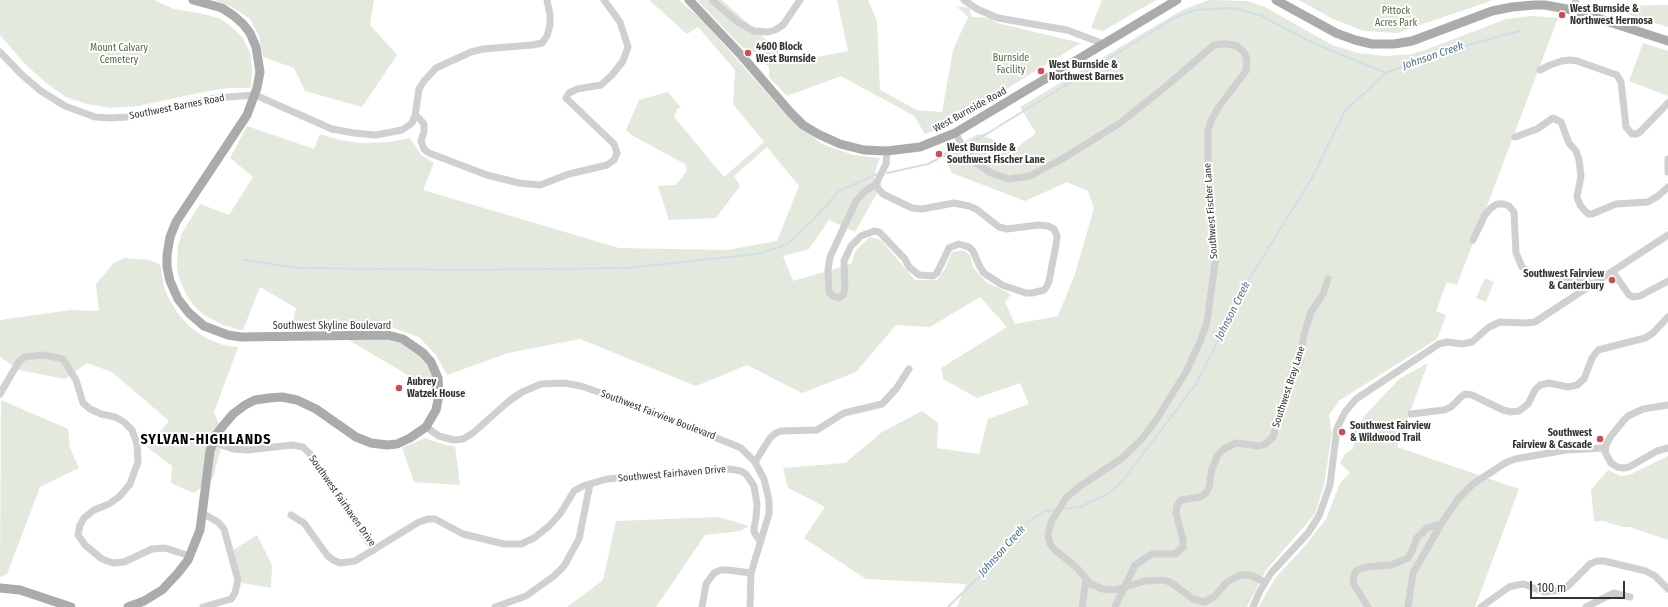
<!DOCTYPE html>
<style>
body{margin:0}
#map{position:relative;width:1668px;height:607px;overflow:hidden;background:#fff;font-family:"Fira Sans Condensed",sans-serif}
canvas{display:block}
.scale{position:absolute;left:1530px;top:581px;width:95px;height:18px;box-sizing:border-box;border:2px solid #333;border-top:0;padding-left:5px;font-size:12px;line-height:14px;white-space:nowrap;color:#333;-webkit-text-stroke:3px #fff;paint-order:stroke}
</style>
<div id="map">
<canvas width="1668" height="607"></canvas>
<div class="scale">100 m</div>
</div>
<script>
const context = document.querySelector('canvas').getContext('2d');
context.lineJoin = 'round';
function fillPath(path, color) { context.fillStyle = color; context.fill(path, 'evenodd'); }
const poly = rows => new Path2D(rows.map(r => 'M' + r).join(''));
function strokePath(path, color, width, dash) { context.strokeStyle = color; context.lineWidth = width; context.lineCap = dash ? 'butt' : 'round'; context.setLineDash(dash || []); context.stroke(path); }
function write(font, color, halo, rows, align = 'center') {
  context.font = font + ' "Fira Sans Condensed",sans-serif'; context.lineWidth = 4; context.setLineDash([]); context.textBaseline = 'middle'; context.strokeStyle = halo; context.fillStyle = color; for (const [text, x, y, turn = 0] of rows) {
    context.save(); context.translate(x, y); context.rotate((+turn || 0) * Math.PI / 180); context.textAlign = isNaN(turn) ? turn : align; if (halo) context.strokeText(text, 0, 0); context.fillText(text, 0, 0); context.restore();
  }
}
fillPath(poly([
 [0,0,154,0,174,9,199,13,219,18,232,27,243,38,250,53,252,67,251,88,229,88,208,91,138,106,110,108,87,104,66,97,45,82,23,62,0,35],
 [214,0,374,0,370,25,397,55,362,107,305,91,294,68,263,57,259,36,250,19,232,7],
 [649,0,679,0,703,21,786,115,822,144,853,155,880,158,873,177,882,184,855,232,829,220,809,249,783,256,793,281,851,264,856,250,870,237,881,240,915,280,937,280,945,269,952,252,963,250,970,255,973,267,986,282,1011,294,1005,302,1015,324,1058,316,1075,274,1094,208,1088,191,1067,182,1025,201,952,173,943,153,978,134,1016,148,1036,133,1020,107,1182,10,1209,0,1247,1,1265,7,1332,45,1358,53,1385,56,1412,54,1425,50,1506,19,1532,16,1558,18,1457,285,1447,282,1436,311,1446,315,1437,339,1340,400,1329,415,1332,433,1324,485,1315,514,1266,570,1247,607,957,607,966,584,866,579,804,538,825,507,788,488,783,468,845,463,882,432,922,411,938,423,937,448,979,454,988,419,1029,404,1020,383,977,398,943,379,941,368,1007,327,980,297,930,327,896,325,856,372,802,393,747,365,696,386,580,339,508,353,447,375,436,355,419,337,391,327,291,330,296,308,260,287,243,330,237,329,223,325,204,315,194,306,186,294,180,281,177,268,178,246,182,233,200,204,229,215,253,177,230,158,247,126,314,149,320,134,340,140,360,143,390,142,410,138,421,155,434,163,423,190,619,248,728,250,777,241,799,186,767,147,734,176,740,186,716,218,669,220,658,186,676,185,687,171,685,164,633,136,626,130,639,100,668,92,681,108,677,109,674,117,724,177,764,142,733,104,735,70,698,27,687,34],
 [697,0,722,0,791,62,848,51,837,0,868,0,877,21,880,90,917,110,942,112,953,50,968,17,956,6,969,8,972,17,990,18,997,23,1081,43,972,110,942,127,925,134,914,116,841,76,787,96,769,77,769,67,752,51,742,47],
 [1102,0,1156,0,1103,31,1091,28],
 [1299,0,1493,0,1397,33,1364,31,1333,19],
 [1668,5,1668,27,1601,6],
 [1643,43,1668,51,1668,96,1629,81],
 [124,258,149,260,160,264,164,287,169,299,179,315,191,328,206,338,223,345,238,347,214,412,224,437,213,478,194,493,171,483,172,466,147,447,169,421,112,372,87,363,65,379,19,370,0,357,0,320,71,310,99,311,96,284,114,263],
 [1485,278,1494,282,1486,302,1476,298],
 [347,339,388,339,409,346,427,362,436,379,423,384],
 [1428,363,1397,447,1519,489,1475,607,1258,607,1276,577,1303,548,1326,519,1340,483,1350,473,1340,463,1345,454,1354,448,1354,430,1367,413,1399,379],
 [1,400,68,429,70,448,79,468,40,487,7,574,0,577],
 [425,438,445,445,455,446,460,485,414,482,402,448],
 [1668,456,1668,540,1630,527,1623,527,1603,521,1594,521,1591,490,1608,470,1620,476,1629,475],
 [719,517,749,526,740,531,705,535,656,607,567,607,603,580,616,521],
 [257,535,272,565,271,588,242,583,233,550]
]), '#e3e9dd');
strokePath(poly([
 [965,145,988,133,1176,17,1196,10,1233,8,1260,15,1313,43,1386,73],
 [887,173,928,164,959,148],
 [243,260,300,268,464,270,628,268,757,254,786,245,814,219,839,191,877,174],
 [1061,509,1080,507,1107,494,1121,483,1196,384,1248,281,1312,178,1345,111,1386,73,1441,52,1520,31],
 [948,607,986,570,1023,525,1045,511,1057,510]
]), '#cfdfe9', 2);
strokePath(poly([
 [712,0,739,23,754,31,768,32,775,30,783,25,800,0],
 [964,0,977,9,998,18,1067,30,1104,44],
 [1572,10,1576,0],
 [0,52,22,75,41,91,65,106,95,117,111,118,127,117,216,98,255,95,332,129,354,133,376,135,402,130,412,123,415,116,419,89,424,81,436,68,471,52,483,49,532,45,542,43,547,36,550,25,550,15,547,0],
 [1540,70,1550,65,1562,61,1570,60,1577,61,1617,75,1621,82,1626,127,1632,134,1636,134,1640,132,1668,103],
 [415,116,419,118,424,124,424,132,421,141,424,149,429,153,487,175,519,183,540,185,569,174,607,165,614,160,617,153,614,144,566,98,569,93,577,89,601,85,612,75,623,61,628,47,620,22,604,0],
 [955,133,972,160,991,173,1009,179,1030,176,1062,159,1120,123,1164,88,1214,45,1220,44,1228,44,1237,46,1244,52,1247,60,1246,71,1218,108,1211,121,1208,131,1208,188,1214,238,1215,263,1207,322,1200,342,1186,372,1158,417,1142,439,1121,459,1080,486,1066,498,1051,522,1048,534,1050,544,1055,550,1076,567,1091,584,1102,589,1115,590,1145,581,1164,580,1172,583,1193,599,1204,602,1214,597,1227,582,1240,575,1250,575,1265,582],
 [1515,137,1537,129,1553,118,1561,122,1569,143,1576,151,1579,160,1581,176,1577,197,1580,205,1588,214,1592,214,1616,204,1648,202,1658,196,1668,187],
 [1668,159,1668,172],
 [875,185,883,194,912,208,922,209,954,203,969,206,976,209,999,227,1007,229,1038,225,1048,226,1054,229,1057,236,1056,245,1049,281,1047,286,1044,290,1032,293,1026,293,1002,285,984,273,980,267,973,251,969,247,959,244,949,248,937,273,933,276,919,275,909,267,905,259,883,236,879,232,874,231,861,236,851,246,844,261,845,289,843,295,839,298,833,296,829,292,828,270,830,257,856,201,865,191,875,185,878,180,886,164,887,151],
 [1473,240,1485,215,1491,208,1497,204,1504,204,1509,206,1514,212,1516,253,1522,267,1529,272,1585,280,1592,285],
 [1613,272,1629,295,1633,297,1640,296,1668,281],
 [0,394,18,363,24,357,44,355,63,359,76,380,83,403,90,409,101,414,115,417,124,422,132,430,137,444,138,462,130,484,120,496,109,504,94,510,84,518,80,525,78,535,85,545,102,559,113,563,124,562,152,549,165,548,190,556],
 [1668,405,1643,409,1628,416,1624,420,1611,436,1606,445,1605,452,1611,463,1617,467,1624,468,1629,467,1657,451,1668,448],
 [1411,414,1444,410,1451,407,1461,397,1465,394,1472,395,1503,410,1511,412,1519,411,1528,404,1535,390,1540,385,1549,383,1568,387,1577,385,1584,379,1592,358,1598,350,1645,338,1653,333,1668,317],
 [426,427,439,436,454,440,463,439,473,433,509,401,522,392,541,384,564,383,581,386,607,395,734,445,741,448,755,462,764,479,769,500,769,514,751,573,750,607],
 [214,442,233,449,248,450,292,445,303,447,310,454,374,550],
 [755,462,770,438,776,433,781,431,817,430,844,413,882,404,896,389,909,369],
 [202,513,218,522,224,529,238,580,235,593,231,599,203,607],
 [291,515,304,523,327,555,333,560,340,563,355,561,419,522,428,519,435,519,463,534,504,544,521,544,534,538,549,526,560,514,574,491,583,486,607,479,730,469,741,471,746,474,754,486,757,504,756,518,754,528,754,532,760,541],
 [495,607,526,596,554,576,564,566,579,539,590,484],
 [702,607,706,584,714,573,721,570,728,570,751,573],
 [1082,607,1086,580],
 [1115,607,1135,565,1152,554,1175,554,1183,547,1183,540,1176,513,1177,506,1181,500,1200,497,1206,493,1209,487,1212,469,1218,455,1224,449,1236,443,1259,446,1265,444,1273,437,1291,375,1300,361,1304,334,1311,312,1323,294,1328,279],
 [1253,607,1260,591,1271,573,1308,533,1319,516,1330,485,1337,428,1345,412,1356,399,1439,344,1447,342,1462,344,1472,342,1489,327,1500,322,1524,323,1535,322,1541,318,1668,235],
 [1368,607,1353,583,1354,575,1356,571,1366,567,1391,565,1408,558,1412,551,1417,538,1427,528,1441,524],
 [1408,607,1413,573,1441,524,1458,499,1473,484,1505,463,1515,459,1566,450,1605,448],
 [1481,607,1509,587,1517,585,1524,584,1544,592,1562,590,1568,586,1590,564,1597,561,1604,561,1646,571,1655,576,1668,589],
 [1586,607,1614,593,1630,597]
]), '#d0d0d0', 7);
strokePath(poly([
 [689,0,741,55,790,112,803,125,818,134,840,144,864,150,887,151,920,147,955,133,1177,0],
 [1276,0,1336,33,1355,40,1372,44,1394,44,1412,41,1492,11,1512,7,1534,5,1545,5,1572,10,1668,41],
 [0,588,20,590,71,607],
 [128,607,144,601,162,590,178,573,188,560,200,530,210,451,216,435,222,427,233,414,245,405,255,400,269,398,282,397,297,400,316,409,356,437,371,443,387,445,397,444,410,438,426,427,436,410,439,395,438,378,431,362,423,353,403,339,388,335,241,337,228,335,204,326,189,313,178,299,170,281,167,267,167,255,170,237,176,222,247,115,257,88,260,72,256,47,250,33,243,24,234,16,222,8,193,0]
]), '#ababab', 9);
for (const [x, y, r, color] of [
 [1562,15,4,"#d64950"],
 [748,53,4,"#d64950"],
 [1041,71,4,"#d64950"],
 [939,154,4,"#d64950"],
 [1612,280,4,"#d64950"],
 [399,388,4,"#d64950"],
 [1342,432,4,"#d64950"],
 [1600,439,4,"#d64950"]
]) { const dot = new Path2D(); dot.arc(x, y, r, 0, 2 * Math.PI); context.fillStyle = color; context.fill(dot); strokePath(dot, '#fff', 1.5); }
write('bold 10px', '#333', '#fff', [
 ["West Burnside &",1570,9],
 ["Northwest Hermosa",1570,21],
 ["4600 Block",756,47],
 ["West Burnside",756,59],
 ["West Burnside &",1049,65],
 ["Northwest Barnes",1049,77],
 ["West Burnside &",947,148],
 ["Southwest Fischer Lane",947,160],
 ["Southwest Fairview",1604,274,"right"],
 ["& Canterbury",1604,286,"right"],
 ["Aubrey",407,382],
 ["Watzek House",407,394],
 ["Southwest Fairview",1350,426],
 ["& Wildwood Trail",1350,438],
 ["Southwest",1592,433,"right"],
 ["Fairview & Cascade",1592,445,"right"]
], 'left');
write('10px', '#556b44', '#fff', [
 ["Pittock",1396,11],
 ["Acres Park",1396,23],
 ["Mount Calvary",119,48],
 ["Cemetery",119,60],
 ["Burnside",1011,58],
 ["Facility",1011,70]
]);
write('10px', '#333', '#fff', [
 ["Southwest Barnes Road",177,107,-11],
 ["West Burnside Road",970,110,-29],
 ["Southwest Fischer Lane",1211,211,-94],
 ["Southwest Skyline Boulevard",332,326],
 ["Southwest Bray Lane",1289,387,-72],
 ["Southwest Fairview Boulevard",658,415,21],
 ["Southwest Fairhaven Drive",672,474,-5],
 ["Southwest Fairhaven Drive",342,501,55]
]);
write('italic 11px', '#47718f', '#fff', [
 ["Johnson Creek",1433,56,-19],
 ["Johnson Creek",1233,311,-63],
 ["Johnson Creek",1002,551,-48]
]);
context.letterSpacing = '1px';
write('bold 14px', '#000', '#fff', [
 ["SYLVAN-HIGHLANDS",206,440]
]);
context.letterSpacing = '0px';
</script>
